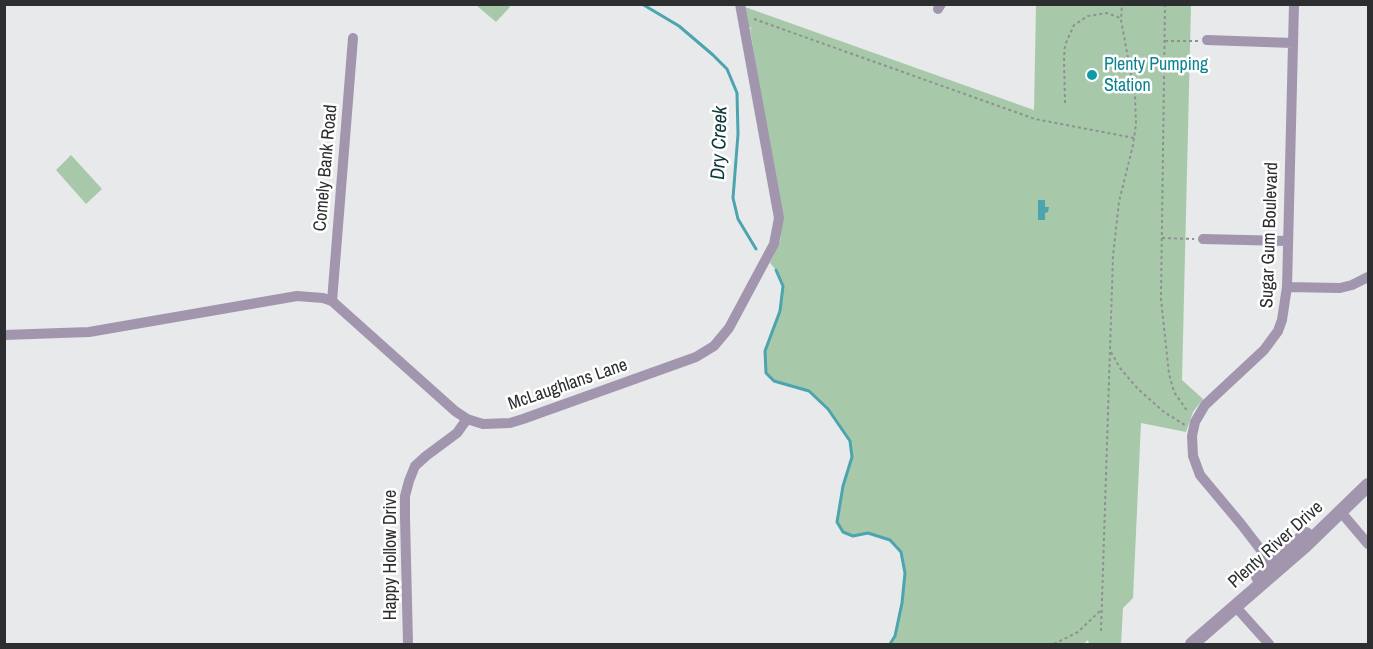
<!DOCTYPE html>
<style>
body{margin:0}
#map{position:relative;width:1373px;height:649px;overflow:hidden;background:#e7e9eb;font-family:"Archivo Narrow",sans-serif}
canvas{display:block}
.frame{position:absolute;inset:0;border:6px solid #2d2e2f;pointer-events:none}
</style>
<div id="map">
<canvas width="1373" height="649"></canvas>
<div class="frame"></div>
</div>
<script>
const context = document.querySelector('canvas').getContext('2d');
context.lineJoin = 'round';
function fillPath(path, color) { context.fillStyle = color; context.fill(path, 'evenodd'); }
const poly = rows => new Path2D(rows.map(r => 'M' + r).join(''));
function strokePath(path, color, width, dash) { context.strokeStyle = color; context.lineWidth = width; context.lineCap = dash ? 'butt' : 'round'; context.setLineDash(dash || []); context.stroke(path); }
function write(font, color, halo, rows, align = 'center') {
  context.font = font + ' "Archivo Narrow",sans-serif'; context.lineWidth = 5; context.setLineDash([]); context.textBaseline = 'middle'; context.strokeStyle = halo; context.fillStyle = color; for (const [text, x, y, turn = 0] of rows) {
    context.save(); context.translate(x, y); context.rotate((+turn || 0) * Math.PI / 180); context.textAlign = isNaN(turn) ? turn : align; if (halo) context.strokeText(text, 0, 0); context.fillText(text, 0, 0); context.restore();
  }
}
fillPath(poly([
 [476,5,508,5,510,7,496,22],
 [1036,5,1191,5,1182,380,1203,399,1193,412,1186,432,1141,423,1133,598,1123,608,1121,644,1089,644,1088,640,1083,644,890,644,895,636,902,603,905,573,901,552,889,540,868,533,853,536,843,532,837,522,843,486,852,457,850,441,828,409,809,391,774,381,766,373,765,351,780,311,783,286,776,270,770,263,780,241,783,216,773,168,750,29,752,28,748,27,745,7,1034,110],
 [71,155,102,189,86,204,56,170]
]), '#a7c9a9');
fillPath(poly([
 [1038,200,1045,200,1045,207,1049,207,1048,212,1045,213,1045,220,1038,220]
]), '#4ca4af');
strokePath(poly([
 [642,4,679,26,713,55,727,69,737,93,738,134,733,198,738,219,756,249],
 [776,270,783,286,780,311,765,351,766,373,774,381,809,391,828,409,850,441,852,457,843,486,837,522,843,532,853,536,868,533,890,540,901,552,905,573,902,603,895,636,890,644]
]), '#4ca4af', 3);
strokePath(poly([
 [1165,4,1161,299,1169,374,1174,392,1188,412],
 [754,19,1035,119,1134,138],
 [1165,41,1198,41],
 [1065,103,1064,57,1065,45,1074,25,1088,16,1107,13,1118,17,1121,20],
 [1162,238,1194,239],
 [1111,352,1120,368,1138,389,1164,412,1185,425],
 [1101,631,1113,256,1119,202,1133,145,1136,124,1135,96,1121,20,1122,4],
 [1054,644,1078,632,1101,610]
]), '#8f9092', 2, [3, 3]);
strokePath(poly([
 [938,9,941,4],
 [1207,40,1293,43],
 [1203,239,1287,241],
 [1287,287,1340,288,1352,285,1368,277],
 [332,301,353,38],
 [4,335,89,332,297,296,323,298,332,301,455,411,467,419,483,424,510,423,523,419,696,357,714,346,729,328,774,244,779,218,740,4],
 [1340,511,1368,544],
 [1271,563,1241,524,1200,475,1193,456,1192,436,1195,422,1205,405,1264,350,1278,331,1282,320,1287,287,1294,4],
 [1235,606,1269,644],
 [408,644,405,517,405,496,409,481,415,466,426,456,457,433,467,419]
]), '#a296af', 10);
strokePath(poly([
 [1258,577,1306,534],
 [1192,644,1305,546,1368,485]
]), '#a296af', 14);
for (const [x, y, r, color] of [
 [1092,75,6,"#0f9aa8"]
]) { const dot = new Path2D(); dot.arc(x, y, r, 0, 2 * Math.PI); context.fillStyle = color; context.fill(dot); strokePath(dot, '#fff', 2); }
write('18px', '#0d838f', '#fff', [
 ["Plenty Pumping",1104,65],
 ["Station",1104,86]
], 'left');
write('18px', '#2d2e2f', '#fff', [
 ["Comely Bank Road",326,168,-85],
 ["Sugar Gum Boulevard",1270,235,-88],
 ["McLaughlans Lane",568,385,-19],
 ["Plenty River Drive",1276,545,-42],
 ["Happy Hollow Drive",391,555,-90]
]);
write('italic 20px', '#0e393e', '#fff', [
 ["Dry Creek",720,143,-88]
]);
</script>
